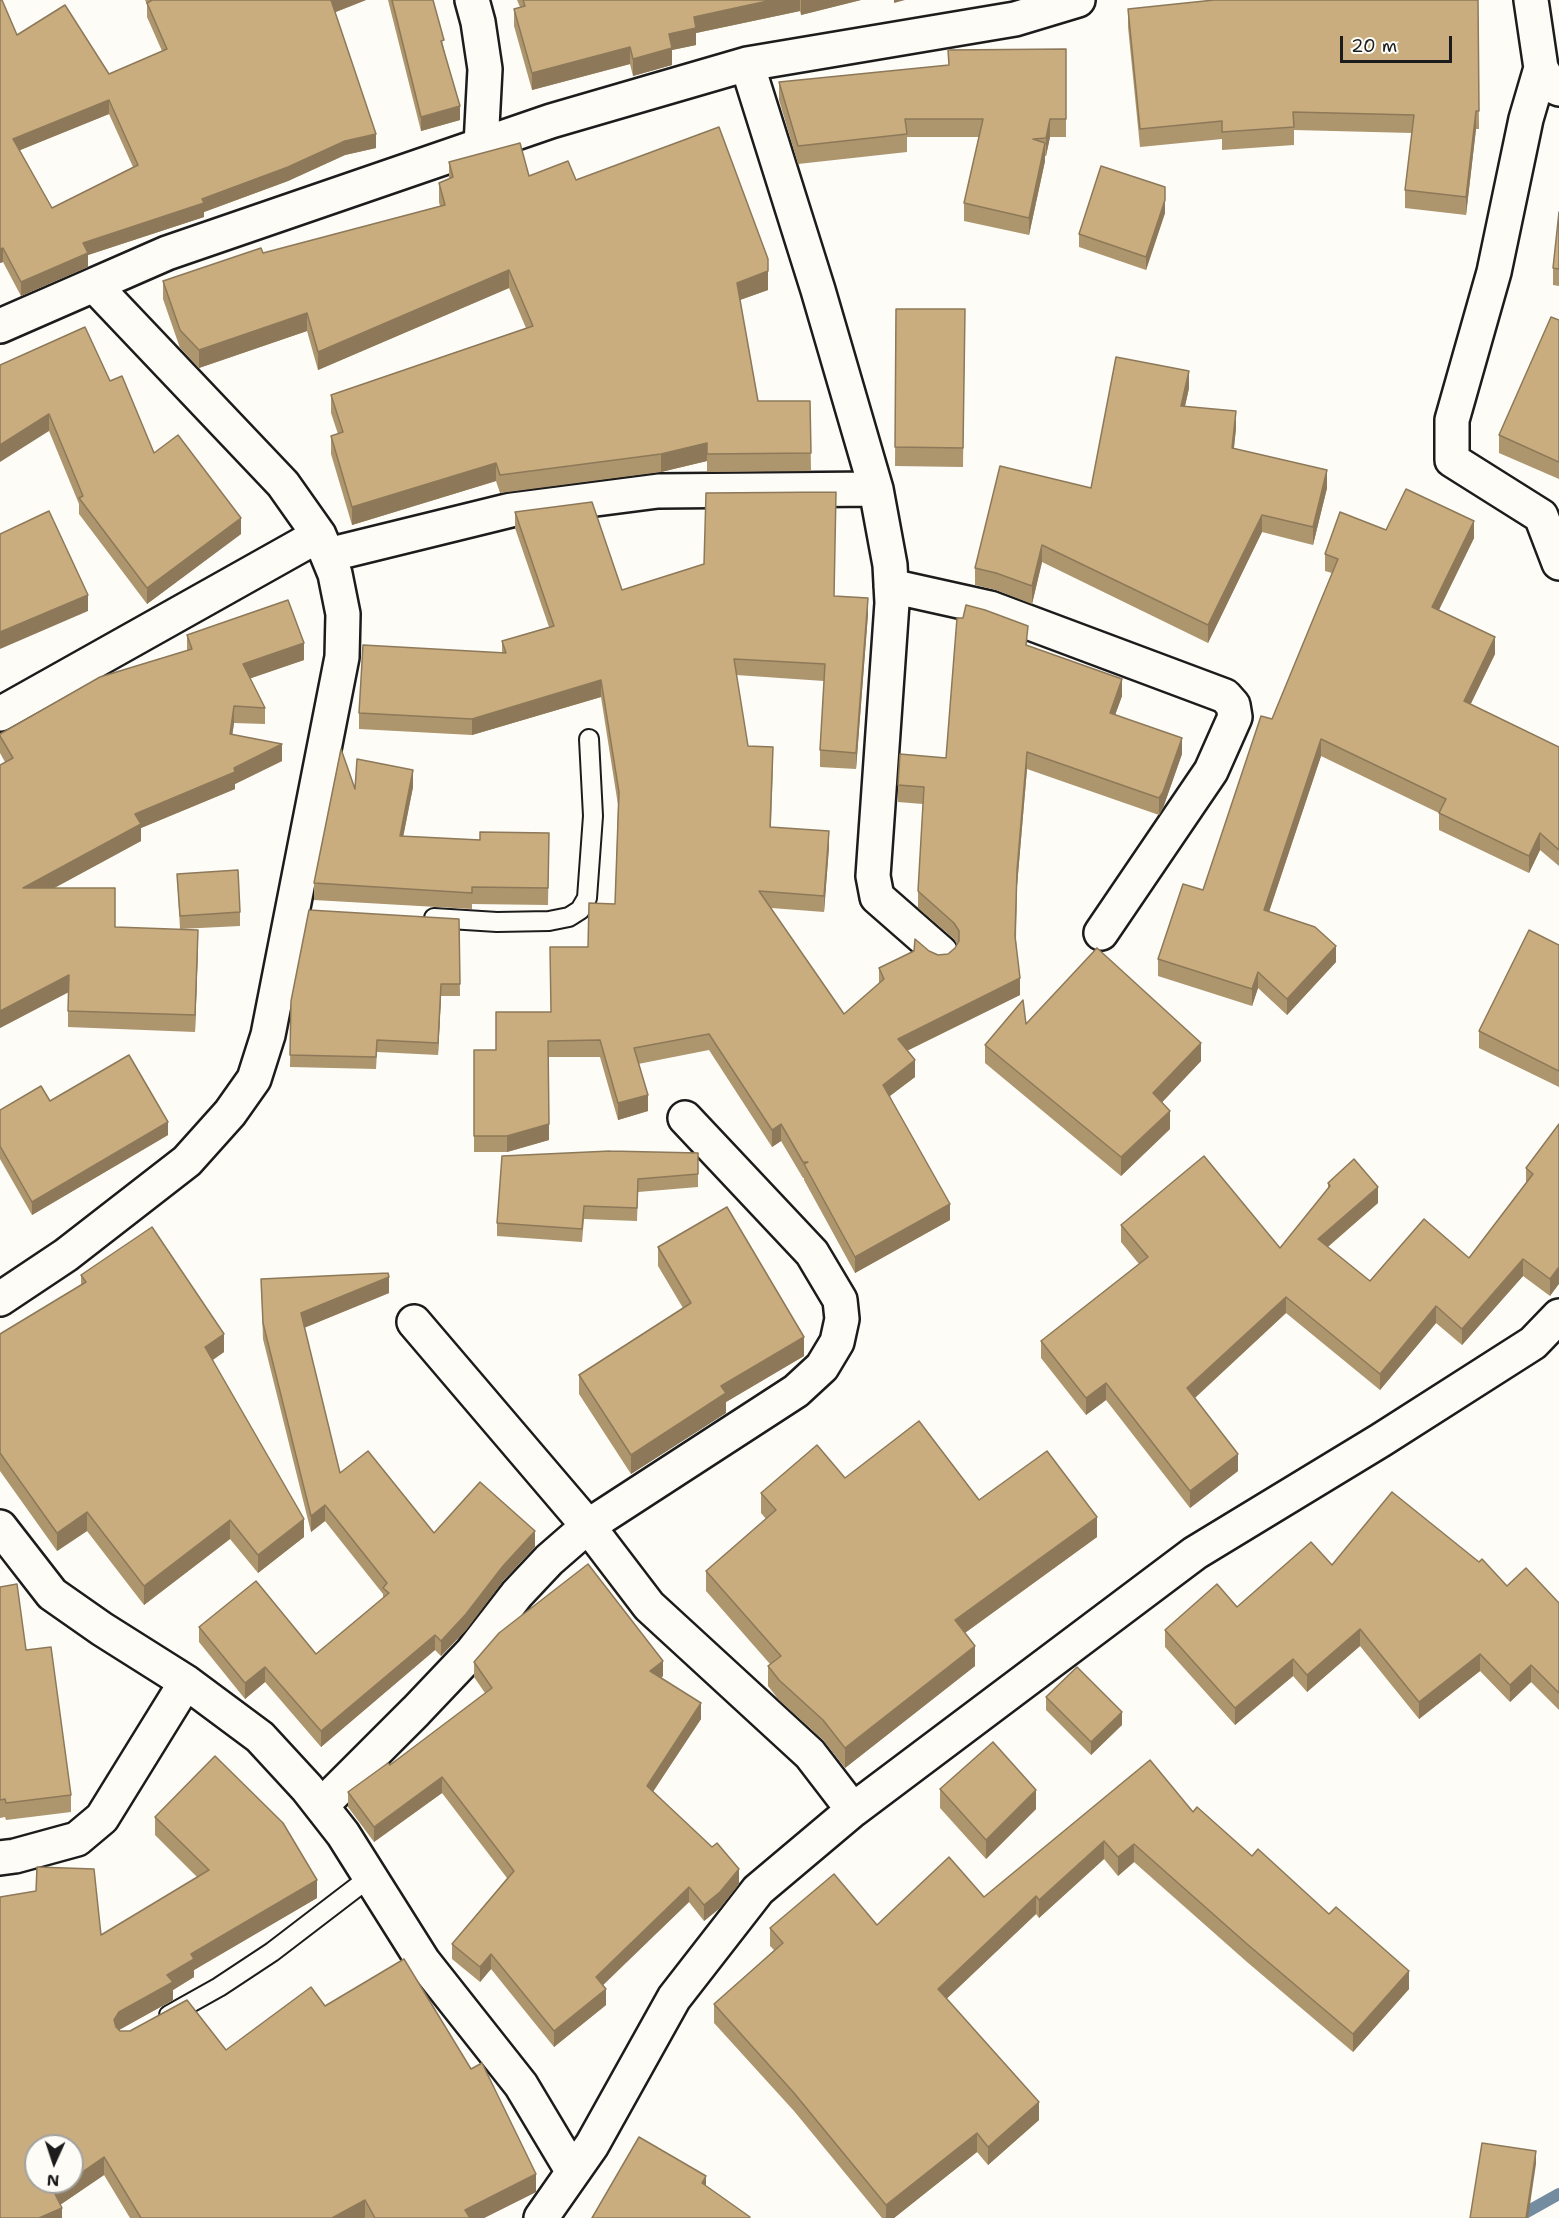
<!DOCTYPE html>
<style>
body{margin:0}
#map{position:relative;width:1559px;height:2218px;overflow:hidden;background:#fdfcf7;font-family:"Shantell Sans",sans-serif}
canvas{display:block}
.north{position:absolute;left:24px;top:2134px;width:60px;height:60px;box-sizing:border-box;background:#fdfcf7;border:2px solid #a3a29f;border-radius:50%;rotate:183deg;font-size:16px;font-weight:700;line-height:24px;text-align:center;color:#1c1c1c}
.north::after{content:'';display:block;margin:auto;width:21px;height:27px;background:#1c1c1c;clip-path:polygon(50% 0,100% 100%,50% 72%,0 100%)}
.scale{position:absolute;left:1340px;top:36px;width:112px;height:27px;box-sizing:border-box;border:3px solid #1c1c1c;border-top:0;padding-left:8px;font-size:18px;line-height:21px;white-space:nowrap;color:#1c1c1c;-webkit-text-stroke:4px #fdfcf7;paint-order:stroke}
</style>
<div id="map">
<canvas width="1559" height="2218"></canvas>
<div class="north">N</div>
<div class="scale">20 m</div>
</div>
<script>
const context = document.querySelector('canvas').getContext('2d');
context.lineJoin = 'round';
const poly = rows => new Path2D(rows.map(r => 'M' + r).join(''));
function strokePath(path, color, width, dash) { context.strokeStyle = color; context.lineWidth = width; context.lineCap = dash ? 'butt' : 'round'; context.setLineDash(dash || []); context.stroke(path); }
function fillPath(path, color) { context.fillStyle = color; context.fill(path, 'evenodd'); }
strokePath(poly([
 [1516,2218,1559,2194]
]), '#738ca0', 12);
const lane = poly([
 [434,918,497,922,549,921,569,917,580,910,587,898,593,816,589,739],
 [169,2015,219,1987,272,1952,370,1877]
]);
const street = poly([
 [472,0,478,22,485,69,481,145],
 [1531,0,1541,68,1550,85,1559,89],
 [747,64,818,290,876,489,890,565,892,603,873,876,877,897,941,953],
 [1541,68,1526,119,1494,272,1452,420,1452,460,1541,516,1559,563],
 [0,326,167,253,551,121,747,64,1015,19,1078,0],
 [328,555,511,510,658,491,876,489],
 [891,586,990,608,1225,696,1233,705,1235,717,1211,771,1101,933],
 [0,714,319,535],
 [0,1299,66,1255,187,1161,230,1113,254,1079,268,1035,342,657,343,614,335,574,319,535,283,484,94,285],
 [414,1322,588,1526,649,1606,810,1754,853,1810],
 [0,1527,52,1594,102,1629,186,1682,260,1737,307,1788,343,1834,423,1961,521,2085,573,2172],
 [321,1806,416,1711,472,1652,517,1594,549,1560,588,1526,796,1391,822,1367,837,1342,842,1319,840,1300,812,1253,685,1118],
 [0,1858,15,1856,77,1839,102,1818,186,1682],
 [541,2218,592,2145,674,1998,758,1890,853,1810,1195,1553,1381,1440,1533,1343,1559,1316]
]);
strokePath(lane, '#1c1c1c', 22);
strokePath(street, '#1c1c1c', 38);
strokePath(lane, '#fdfcf7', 18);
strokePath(street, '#fdfcf7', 33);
fillPath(poly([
 [0,0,17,35,109,74,162,51,147,17,147,5,145,0,366,0,335,12,376,148,345,155,288,181,204,212,204,217,88,255,88,267,21,296,3,262,0,263],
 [109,114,133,167,52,208,20,150],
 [388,0,433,0,460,120,421,131],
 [517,0,861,0,801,15,800,11,696,33,696,45,672,50,672,65,633,76,630,64,532,90,514,26,514,9,520,7],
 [1478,0,1479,129,1476,129,1466,215,1405,208,1405,190,1412,133,1294,130,1294,145,1222,150,1222,139,1140,147,1128,27,1128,9],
 [1066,49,1066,137,1050,137,1046,156,1045,156,1045,161,1029,235,964,221,964,203,979,137,907,137,907,152,798,164,779,100,779,82,949,65],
 [449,162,529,176,576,180,768,290,740,300,758,401,810,401,811,471,707,472,707,461,661,472,500,493,496,481,352,525,331,454,331,436,338,434,331,413,331,395,526,328,509,288,318,370,307,331,199,368,180,348,163,299,163,281,263,253,440,206,439,202,439,183,449,179],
 [1559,212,1559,286,1553,285,1553,268],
 [1165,213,1146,270,1079,247,1079,234],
 [896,309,965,309,963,467,895,466],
 [1559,320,1559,479,1499,453,1499,435],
 [0,365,110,381,154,453,241,534,147,604,79,514,79,504,49,431],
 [1189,388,1185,406,1236,428,1234,448,1327,488,1313,545,1262,532,1208,643,1042,562,1032,604,996,590,975,585,975,568,1091,488],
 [515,512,622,590,835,596,868,614,856,769,820,767,820,750,824,681,736,675,748,746,773,764,771,827,829,847,824,912,771,908,844,1014,879,984,879,968,929,951,938,955,948,954,955,948,957,945,954,939,918,908,918,891,923,804,898,802,898,785,946,758,1027,646,1122,696,1115,715,1182,754,1163,808,1159,815,1027,769,1017,886,1016,940,1020,995,907,1051,915,1077,890,1096,950,1220,855,1273,804,1180,804,1178,803,1178,781,1141,772,1147,709,1050,638,1064,648,1111,618,1120,600,1057,549,1057,549,1140,507,1152,474,1152,474,1050,496,1050,551,1012,588,947,615,904,618,805,601,697,472,735,359,729,359,713,502,652,502,641,549,627,515,528],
 [1386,530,1474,538,1439,610,1495,654,1470,705,1559,747,1559,866,1540,850,1529,873,1439,830,1439,813,1321,756,1269,912,1336,962,1287,1015,1258,988,1252,1006,1158,976,1158,959,1203,890,1272,719,1332,573,1325,571,1325,554],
 [187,635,304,660,250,678,265,708,265,724,234,723,232,735,282,761,235,784,235,789,141,828,141,841,54,888,115,927,198,947,195,1032,68,1027,68,992,0,1028,5,762,0,753,0,734,187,651],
 [413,787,403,836,480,840,549,833,548,905,472,904,472,909,314,900,314,883,355,789],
 [177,874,240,912,240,926,180,929],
 [459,919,460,996,441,996,438,1055,377,1052,376,1069,290,1067,291,1001],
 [1559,945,1559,1087,1479,1048,1479,1031],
 [1026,1024,1201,1061,1162,1102,1170,1129,1121,1176,985,1063,985,1045],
 [50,1101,168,1135,32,1215,0,1159,0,1110],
 [1559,1124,1550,1296,1523,1276,1462,1345,1436,1323,1380,1390,1286,1313,1195,1398,1238,1471,1190,1508,1106,1400,1086,1415,1041,1358,1041,1341,1139,1264,1121,1242,1121,1225,1280,1248,1328,1189,1328,1183,1378,1203,1328,1247,1370,1281,1469,1258,1526,1183,1526,1168],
 [698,1153,698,1187,638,1192,637,1221,584,1219,582,1242,497,1236,497,1223],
 [658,1247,804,1356,726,1402,726,1413,631,1474,579,1394,579,1375,683,1308,658,1266],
 [81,1275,224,1352,213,1360,304,1537,258,1573,230,1539,144,1605,87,1531,57,1551,0,1471,0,1334,81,1285],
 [261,1279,389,1293,304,1328,340,1473,434,1533,535,1547,503,1581,466,1630,441,1656,435,1650,321,1747,265,1682,245,1699,199,1642,199,1627,316,1654,383,1598,383,1594,325,1521,311,1532,263,1339],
 [845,1478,979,1500,1097,1537,965,1633,975,1666,845,1768,823,1740,779,1700,768,1686,768,1666,770,1664,706,1591,706,1571,766,1519,761,1513,761,1493],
 [1332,1565,1507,1586,1559,1603,1559,1710,1531,1682,1510,1702,1480,1671,1419,1719,1360,1646,1307,1692,1293,1676,1235,1725,1165,1647,1165,1630,1237,1607],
 [0,1587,26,1650,71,1795,71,1812,6,1820,5,1817,0,1818],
 [474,1662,663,1676,661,1678,701,1719,653,1791,739,1884,720,1908,704,1921,689,1902,602,1985,606,2005,554,2047,491,1969,480,1982,452,1959,452,1944,507,1878,442,1793,374,1842,348,1807,348,1792,390,1765,485,1693,474,1677],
 [1046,1697,1122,1725,1091,1755,1046,1710],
 [1150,1760,1193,1812,1252,1856,1409,1989,1353,2052,1247,1962,1134,1862,1118,1876,1104,1859,1039,1918,1036,1914,946,1999,1039,2120,988,2165,977,2152,894,2218,882,2218,794,2111,714,2023,714,2004,774,1950,770,1946,770,1928,877,1925,984,1897],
 [940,1789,1036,1809,986,1859,940,1808],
 [155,1817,317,1898,194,1970,194,1977,173,1990,173,2000,119,2030,120,2031,226,2050,325,2006,536,2192,484,2218,130,2218,104,2175,60,2205,62,2218,0,2218,101,1935,197,1877,155,1835]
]), '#ad956d');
fillPath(poly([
 [331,0,366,0,331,14],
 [772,0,800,0,800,11,696,33,696,45,672,50,672,65,633,76,633,59,694,17],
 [801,0,861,0,801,15],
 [894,0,905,0,894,3],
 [630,47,630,64,532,90,532,73],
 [109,100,109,114,13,153,13,139],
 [460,106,460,120,421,131,421,117],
 [1476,111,1476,129,1466,215,1466,197],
 [1050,119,1050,137,1046,156,1046,138],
 [376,134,376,148,345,155,288,181,204,212,204,217,88,255,88,267,21,296,21,282,83,243,202,199,345,141],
 [1045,143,1045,161,1029,235,1029,218],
 [1165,200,1165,213,1146,270,1146,257],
 [3,248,3,262,0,263,0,249],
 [509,270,509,288,318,370,318,352],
 [768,271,768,290,737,301,737,283],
 [307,313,307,331,199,368,199,350],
 [1189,371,1189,388,1181,424,1181,406],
 [1236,411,1236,428,1232,465,1232,448],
 [49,414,49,431,0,462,0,445],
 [707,443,707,461,661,472,661,454],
 [496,463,496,481,352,525,352,507],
 [1327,470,1327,488,1313,545,1313,527],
 [1262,515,1262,532,1208,643,1208,625],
 [241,518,241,534,147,604,147,588],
 [1474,521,1474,538,1432,624,1432,607],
 [1042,545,1042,562,1032,604,1032,586],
 [88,595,88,611,0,649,0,632],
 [868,598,868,614,856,769,856,753],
 [1495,637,1495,654,1464,718,1464,701],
 [304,643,304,660,243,681,243,664],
 [1122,679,1122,696,1110,729,1110,713],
 [601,680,601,697,472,735,472,719],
 [234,706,234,723,230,751,230,734],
 [1182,738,1182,754,1163,808,1159,815,1159,798],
 [1321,739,1321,756,1264,927,1264,910],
 [282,744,282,761,235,784,235,789,141,828,141,841,23,905,23,888,135,814,234,768],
 [1027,752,1027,769,1017,886,1015,953,1017,870],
 [413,770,413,787,400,853,400,836],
 [829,831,829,847,824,912,824,896],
 [1540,833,1540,850,1529,873,1529,856],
 [198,930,198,947,195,1032,195,1015],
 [1336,946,1336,962,1287,1015,1287,999],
 [1258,972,1258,988,1252,1006,1252,989],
 [69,975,69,992,0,1028,0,1011],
 [1020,978,1020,995,898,1055,898,1039],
 [441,984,441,996,438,1055,438,1043],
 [1201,1043,1201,1061,1153,1112,1153,1093],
 [915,1060,915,1077,883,1101,883,1085],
 [648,1095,648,1111,618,1120,618,1103],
 [1170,1111,1170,1129,1121,1176,1121,1157],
 [168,1122,168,1135,32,1215,32,1202],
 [549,1124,549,1140,507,1152,507,1136],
 [781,1124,781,1141,772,1147,772,1130],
 [1378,1187,1378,1203,1318,1255,1318,1239],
 [950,1204,950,1220,855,1273,855,1257],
 [1523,1259,1523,1276,1462,1345,1462,1329],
 [1559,1267,1559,1284,1550,1296,1550,1279],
 [389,1277,389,1293,301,1329,301,1313],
 [1286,1297,1286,1313,1187,1405,1187,1388],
 [1436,1306,1436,1323,1380,1390,1380,1374],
 [224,1334,224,1352,205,1365,205,1347],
 [804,1337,804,1356,726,1402,726,1413,631,1474,631,1455,721,1386],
 [1106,1383,1106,1400,1086,1415,1086,1398],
 [1238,1454,1238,1471,1190,1508,1190,1491],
 [325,1505,325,1521,311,1532,311,1516],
 [87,1512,87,1531,57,1551,57,1533],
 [1097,1517,1097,1537,955,1640,955,1620],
 [304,1519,304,1537,258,1573,258,1555],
 [230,1520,230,1539,144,1605,144,1586],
 [535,1531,535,1547,503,1581,466,1630,441,1656,441,1641,503,1566],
 [1360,1629,1360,1646,1307,1692,1307,1675],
 [435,1635,435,1650,321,1747,321,1731],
 [975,1646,975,1666,845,1768,845,1748],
 [1480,1654,1480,1671,1419,1719,1419,1702],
 [1293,1659,1293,1676,1235,1725,1235,1708],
 [663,1661,663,1676,650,1686,650,1671],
 [1531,1665,1531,1682,1510,1702,1510,1685],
 [265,1667,265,1682,245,1699,245,1683],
 [701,1703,701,1719,647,1801,647,1786],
 [1122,1712,1122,1725,1091,1755,1091,1742],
 [442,1777,442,1793,374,1842,374,1827],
 [1036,1790,1036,1809,986,1859,986,1840],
 [1104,1841,1104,1859,1039,1918,1039,1900],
 [1134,1844,1134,1862,1118,1876,1118,1857],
 [739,1869,739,1884,720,1908,704,1921,704,1905],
 [317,1880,317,1898,194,1970,194,1977,173,1990,173,2000,119,2030,114,2038,114,2020,119,2012,167,1975,191,1954],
 [689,1887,689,1902,596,1992,596,1977],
 [1036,1896,1036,1914,938,2007,938,1989],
 [491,1954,491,1969,480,1982,480,1967],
 [1409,1971,1409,1989,1353,2052,1353,2034],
 [606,1989,606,2005,554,2047,554,2031],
 [1039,2102,1039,2120,988,2165,988,2147],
 [977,2133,977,2152,894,2218,886,2218,886,2205],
 [1536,2151,1536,2164,1528,2218,1526,2218],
 [104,2157,104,2175,54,2209,54,2192,68,2182,72,2182,72,2179],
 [536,2174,536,2192,484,2218,465,2218,465,2210],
 [706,2176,706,2192,702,2183],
 [365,2200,365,2217,364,2218,332,2218],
 [62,2208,62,2218,39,2218]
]), '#8d7959');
const building = poly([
 [0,0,2,0,17,35,65,5,109,74,167,49,147,3,152,0,331,0,376,134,345,141,288,167,202,199,204,203,83,243,88,253,21,282,3,248,0,249,0,0],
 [109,100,138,165,52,208,13,139,109,100],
 [392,0,433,0,444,40,441,41,460,106,421,117,392,0],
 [523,0,772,0,694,17,696,28,669,34,672,48,633,59,630,47,532,73,514,9,525,6,523,0],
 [1214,0,1478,0,1479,111,1476,111,1466,197,1405,190,1414,115,1293,112,1294,127,1222,132,1222,121,1140,129,1128,9,1214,0],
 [1066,49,1066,119,1050,119,1046,138,1033,139,1045,143,1029,218,964,203,983,119,905,119,907,134,798,146,779,82,949,65,948,50,1066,49],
 [719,127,768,259,768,271,737,283,758,401,810,401,811,453,707,454,707,443,661,454,500,475,496,463,352,507,331,436,343,432,331,395,533,326,509,270,318,352,307,313,199,350,180,330,163,281,261,248,263,253,445,205,439,183,453,177,449,162,520,143,529,176,568,161,576,180,719,127],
 [1101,166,1165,187,1165,200,1146,257,1079,234,1101,166],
 [1559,212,1559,269,1553,268,1559,212],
 [896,309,965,309,963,448,895,447,896,309],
 [1551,317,1559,320,1559,462,1499,435,1551,317],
 [85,327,110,381,122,376,154,453,178,435,241,518,147,588,79,498,83,496,49,414,0,445,0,365,85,327],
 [1116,357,1189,371,1181,406,1236,411,1232,448,1327,470,1313,527,1262,515,1208,625,1042,545,1032,586,996,573,975,568,1000,466,1091,488,1116,357],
 [1406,489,1474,521,1432,607,1495,637,1464,701,1559,747,1559,850,1540,833,1529,856,1439,813,1446,799,1321,739,1264,910,1315,927,1336,946,1287,999,1258,972,1252,989,1158,959,1183,884,1203,890,1261,716,1272,719,1338,559,1325,554,1340,512,1386,530,1406,489],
 [836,492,834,596,868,598,856,753,820,750,825,664,734,659,748,746,773,747,770,827,829,831,824,896,759,891,844,1014,884,979,879,968,914,951,915,939,929,951,938,955,948,954,955,948,959,941,959,931,954,923,918,891,924,787,898,785,900,754,946,758,957,618,963,618,966,605,985,610,1028,626,1026,645,1122,679,1110,713,1182,738,1163,792,1159,798,1027,752,1017,870,1015,936,1020,978,898,1039,915,1060,883,1085,950,1204,855,1257,804,1164,808,1162,803,1162,781,1124,772,1130,709,1034,634,1048,648,1095,618,1103,600,1040,548,1041,549,1124,507,1136,474,1136,474,1050,496,1050,496,1012,551,1012,550,947,588,947,589,903,615,904,619,792,601,680,472,719,359,713,363,645,506,653,502,641,554,626,515,512,592,502,622,590,704,564,706,493,836,492],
 [49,511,88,595,0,632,0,534,49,511],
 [288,600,304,643,243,664,265,708,234,706,230,734,282,744,234,768,235,772,135,814,141,824,23,888,115,888,115,927,198,930,195,1015,68,1011,69,975,0,1011,0,765,13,758,0,736,0,734,100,677,192,649,187,635,288,600],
 [341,749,355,789,357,759,413,770,400,836,480,840,480,832,549,833,548,888,472,887,472,893,314,883,341,749],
 [238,870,240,912,180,916,177,874,238,870],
 [309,910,459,919,460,984,441,984,438,1043,377,1040,376,1057,290,1055,291,1001,309,910],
 [1529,930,1559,945,1559,1071,1479,1031,1529,930],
 [1097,948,1201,1043,1153,1093,1170,1111,1121,1157,985,1045,1023,1000,1026,1024,1097,948],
 [129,1055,168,1122,32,1202,0,1146,0,1110,41,1086,50,1101,129,1055],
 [1559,1124,1559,1267,1550,1279,1523,1259,1462,1329,1436,1306,1380,1374,1286,1297,1187,1388,1238,1454,1190,1491,1106,1383,1086,1398,1041,1341,1148,1257,1121,1225,1204,1156,1280,1248,1330,1186,1328,1183,1354,1159,1378,1187,1318,1239,1370,1281,1424,1219,1469,1258,1533,1174,1526,1168,1559,1124],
 [610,1151,698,1153,698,1174,638,1179,637,1208,584,1206,582,1229,497,1223,502,1156,610,1151],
 [727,1207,804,1337,721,1386,726,1393,631,1455,579,1375,691,1303,658,1247,727,1207],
 [152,1227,224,1334,205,1347,304,1519,258,1555,230,1520,144,1586,87,1512,57,1533,0,1453,0,1334,86,1282,81,1275,152,1227],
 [388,1273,389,1277,301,1313,340,1473,368,1451,434,1533,480,1482,535,1531,503,1566,466,1614,441,1641,435,1635,321,1731,265,1667,245,1683,199,1627,256,1581,316,1654,389,1593,383,1588,387,1583,325,1505,311,1516,263,1323,261,1279,388,1273],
 [919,1421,979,1500,1047,1451,1097,1517,955,1620,975,1646,845,1748,823,1720,779,1680,768,1666,781,1656,706,1571,776,1510,761,1493,817,1445,845,1478,919,1421],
 [1392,1492,1479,1562,1482,1559,1507,1586,1526,1568,1559,1603,1559,1693,1531,1665,1510,1685,1480,1654,1419,1702,1360,1629,1307,1675,1293,1659,1235,1708,1165,1630,1217,1584,1237,1607,1311,1542,1332,1565,1392,1492],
 [588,1564,663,1661,650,1671,701,1703,647,1786,712,1847,717,1843,739,1869,720,1892,704,1905,689,1887,596,1977,606,1989,554,2031,491,1954,480,1967,452,1944,514,1871,442,1777,374,1827,348,1792,388,1763,390,1765,492,1688,474,1662,499,1633,588,1564],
 [17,1584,26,1650,51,1647,71,1795,6,1803,5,1799,0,1800,0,1587,17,1584],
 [1077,1667,1122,1712,1091,1742,1046,1697,1077,1667],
 [993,1742,1036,1790,986,1840,940,1789,993,1742],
 [215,1756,283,1823,317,1880,191,1954,194,1959,167,1975,173,1982,119,2012,114,2020,116,2027,120,2031,130,2031,187,2000,226,2050,311,1987,325,2006,404,1959,471,2069,482,2063,536,2174,465,2210,470,2218,375,2218,365,2200,332,2218,141,2218,104,2157,72,2179,72,2146,36,2146,36,2182,68,2182,54,2192,62,2208,39,2218,0,2218,0,1897,36,1891,37,1867,94,1869,101,1935,209,1870,155,1817,215,1756],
 [1150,1760,1193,1812,1197,1807,1252,1856,1258,1849,1329,1914,1336,1907,1409,1971,1353,2034,1247,1944,1134,1844,1118,1857,1104,1841,1039,1900,1036,1896,938,1989,1039,2102,988,2147,977,2133,886,2205,794,2093,714,2004,783,1943,770,1928,834,1874,877,1925,949,1857,984,1897,1150,1760],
 [639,2137,706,2176,702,2183,750,2217,749,2218,592,2218,639,2137],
 [1482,2143,1536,2151,1526,2218,1470,2218,1482,2143]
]);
fillPath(building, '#c9ad7f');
strokePath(building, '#8d7959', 1.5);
</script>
